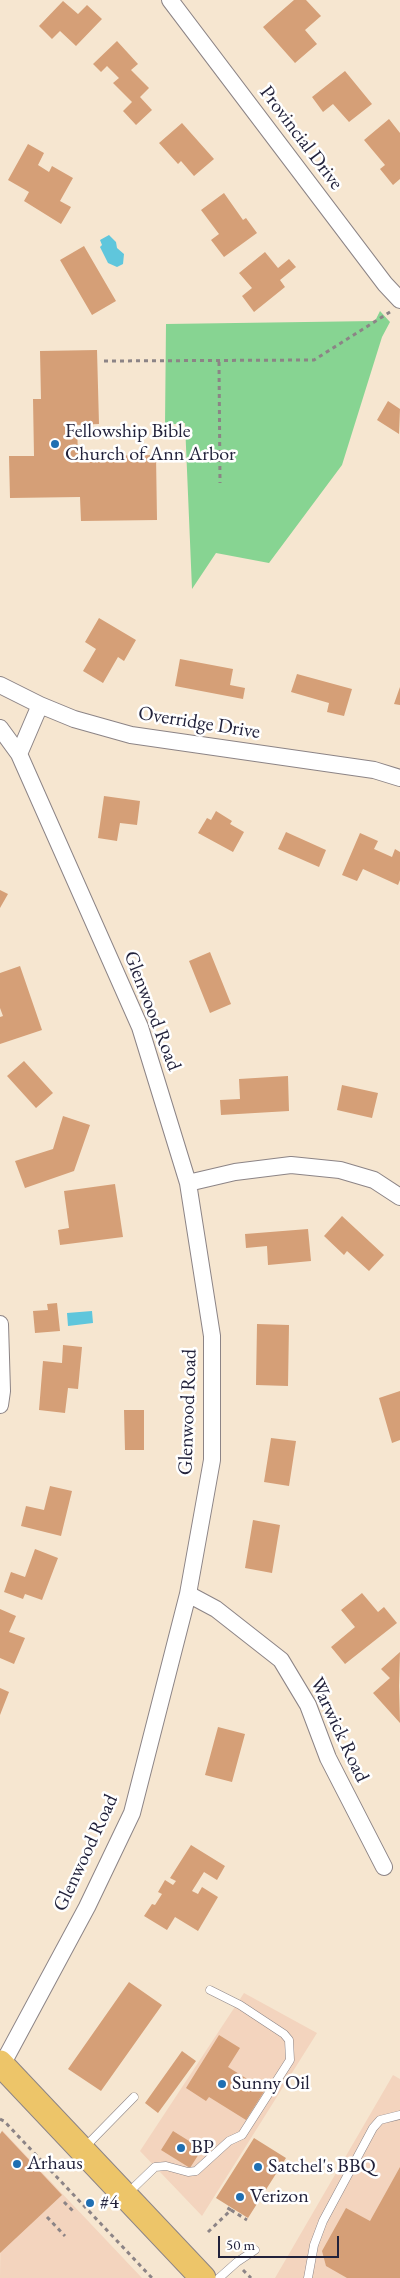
<!DOCTYPE html>
<style>
body{margin:0}
#map{position:relative;width:400px;height:2278px;overflow:hidden;background:#f6e6d0;font-family:"EB Garamond",serif}
canvas{display:block}
.scale{position:absolute;left:218px;top:2236px;width:121px;height:22px;box-sizing:border-box;border:2px solid #22223b;border-top:0;padding-left:6px;font-size:15px;line-height:18px;white-space:nowrap;color:#22223b;-webkit-text-stroke:4px #fff;paint-order:stroke}
</style>
<div id="map">
<canvas width="400" height="2278"></canvas>
<div class="scale">50 m</div>
</div>
<script>
const context = document.querySelector('canvas').getContext('2d');
context.lineJoin = 'round';
function fillPath(path, color) { context.fillStyle = color; context.fill(path, 'evenodd'); }
const poly = rows => new Path2D(rows.map(r => 'M' + r).join(''));
function strokePath(path, color, width, dash) { context.strokeStyle = color; context.lineWidth = width; context.lineCap = dash ? 'butt' : 'round'; context.setLineDash(dash || []); context.stroke(path); }
function write(font, color, halo, rows, align = 'center') {
  context.font = font + ' "EB Garamond",serif'; context.lineWidth = 5; context.setLineDash([]); context.textBaseline = 'middle'; context.strokeStyle = halo; context.fillStyle = color; for (const [text, x, y, turn = 0] of rows) {
    context.save(); context.translate(x, y); context.rotate((+turn || 0) * Math.PI / 180); context.textAlign = isNaN(turn) ? turn : align; if (halo) context.strokeText(text, 0, 0); context.fillText(text, 0, 0); context.restore();
  }
}
fillPath(poly([
 [244,1993,317,2033,202,2216,140,2151],
 [393,2075,400,2079,400,2278,275,2278],
 [2,2130,142,2278,0,2278]
]), '#f3d4be');
fillPath(poly([
 [380,311,390,322,382,337,342,465,269,563,216,553,192,589,185,423,165,425,166,324,375,321]
]), '#87d492');
fillPath(poly([
 [109,235,116,242,117,248,124,254,123,264,117,267,108,263,100,247,102,245,100,240],
 [92,1311,93,1323,68,1326,67,1313]
]), '#5fc6dc');
fillPath(poly([
 [294,0,306,0,321,16,305,30,317,44,295,63,263,27],
 [63,1,78,14,87,5,102,19,76,46,60,31,52,39,39,26],
 [117,41,138,64,131,70,149,88,140,97,152,110,136,125,123,111,132,102,113,83,119,78,107,66,101,72,93,64],
 [345,71,372,104,349,122,333,104,323,112,312,97],
 [389,119,400,133,400,179,393,185,380,169,385,165,364,140],
 [182,123,214,159,194,176,181,161,178,164,159,143],
 [28,144,44,153,38,165,49,172,52,166,73,178,60,201,71,207,61,224,24,201,29,192,8,180],
 [224,193,243,220,246,218,257,233,224,257,211,240,219,234,201,210],
 [84,246,116,301,92,315,60,260],
 [265,252,278,268,289,259,296,267,280,280,285,287,254,312,242,296,252,288,239,273],
 [97,350,99,424,77,425,78,456,156,455,157,520,81,521,80,497,10,498,9,456,34,456,33,399,41,399,40,351],
 [388,401,400,409,399,434,377,420],
 [99,618,136,640,124,661,118,657,103,683,83,671,96,649,85,642],
 [180,659,233,669,230,685,245,688,243,699,175,686],
 [297,674,352,689,344,716,327,712,329,703,291,692],
 [400,687,400,705,394,704],
 [104,796,140,801,137,825,120,823,117,841,98,838],
 [216,811,232,821,230,824,244,832,233,852,198,833,207,818,211,820],
 [286,832,326,850,319,867,278,849],
 [360,833,378,841,374,849,392,857,395,849,400,852,400,880,398,885,363,869,357,881,342,875],
 [0,890,8,894,0,908],
 [210,952,231,1004,210,1013,189,961],
 [20,966,42,1030,0,1044,0,1017,3,1016,0,1008,0,973],
 [24,1061,53,1093,36,1108,7,1076],
 [288,1076,289,1111,221,1115,220,1100,240,1099,239,1079],
 [342,1085,378,1093,372,1118,337,1110],
 [63,1116,90,1125,74,1171,25,1188,15,1161,53,1149],
 [115,1184,123,1237,60,1245,58,1230,69,1228,64,1191],
 [342,1216,384,1255,369,1271,347,1251,344,1255,324,1236],
 [308,1229,311,1261,268,1265,267,1246,246,1248,245,1234],
 [57,1303,60,1331,35,1333,33,1311,48,1310,47,1304],
 [257,1324,289,1325,288,1386,256,1385],
 [63,1345,82,1347,78,1389,68,1388,65,1413,39,1410,43,1361,62,1363],
 [400,1391,400,1440,392,1443,379,1398],
 [124,1410,144,1410,144,1450,125,1450],
 [271,1438,296,1441,289,1486,264,1482],
 [50,1486,72,1491,61,1536,21,1526,26,1506,44,1510],
 [253,1520,280,1525,272,1573,245,1568],
 [35,1549,58,1558,42,1600,25,1594,23,1599,4,1592,11,1572,25,1577],
 [362,1593,378,1612,384,1607,397,1623,345,1664,331,1647,355,1627,341,1610],
 [0,1609,16,1616,9,1632,25,1638,14,1664,0,1658],
 [400,1652,399,1686,400,1723,373,1693,390,1678,381,1669],
 [0,1688,9,1692,0,1715],
 [218,1727,245,1734,232,1782,205,1775],
 [191,1845,225,1866,217,1880,204,1872,192,1891,198,1894,202,1887,218,1897,198,1931,175,1917,167,1930,144,1916,152,1904,155,1905,162,1894,158,1892,165,1880,173,1885,176,1881,170,1878],
 [129,1982,162,2005,101,2091,68,2069],
 [219,2035,240,2048,228,2067,265,2090,246,2120,209,2097,206,2101,186,2088],
 [182,2051,196,2061,158,2113,145,2103],
 [2,2131,62,2195,0,2253,0,2134],
 [173,2131,202,2149,190,2168,161,2150],
 [254,2138,286,2158,248,2218,216,2198],
 [400,2167,400,2278,347,2278,326,2266,322,2251,346,2208,370,2221]
]), '#d59f77');
const lane = poly([
 [85,2147,134,2097],
 [128,2193,155,2167,166,2166,188,2172,196,2171,229,2141,242,2135,290,2060,289,2040,284,2034,240,2005,210,1990],
 [219,2278,237,2262,255,2250],
 [308,2278,314,2245,323,2221,373,2128,380,2120,400,2115]
]);
const street = poly([
 [170,0,385,284,400,300],
 [0,685,40,705,74,719,131,735,374,770,400,778],
 [0,728,19,754,140,1027,188,1183,212,1336,212,1460,188,1594,132,1813,87,1907,2,2065],
 [19,754,40,705],
 [188,1183,235,1172,291,1165,340,1170,374,1180,400,1197],
 [0,1324,2,1391,0,1405],
 [188,1594,216,1609,281,1660,308,1705,328,1758,384,1867]
]);
const primary = poly([
 [0,2063,203,2278]
]);
strokePath(lane, '#8c8486', 9);
strokePath(street, '#8c8486', 18);
strokePath(primary, '#8c8486', 27);
strokePath(poly([
 [104,361,314,360,390,312],
 [219,362,220,483],
 [0,2119,4,2121,152,2278],
 [64,2202,74,2212],
 [231,2210,247,2220],
 [47,2217,65,2236],
 [208,2232,231,2210,226,2207],
 [243,2270,251,2278]
]), '#8c8486', 3, [4, 4]);
strokePath(lane, '#fff', 8);
strokePath(street, '#fff', 16);
strokePath(primary, '#edc569', 25);
for (const [x, y, r, color] of [
 [55,444,5,"#1f6fb2"],
 [222,2084,5,"#1f6fb2"],
 [181,2148,5,"#1f6fb2"],
 [17,2164,5,"#1f6fb2"],
 [258,2167,5,"#1f6fb2"],
 [240,2197,5,"#1f6fb2"],
 [90,2203,5,"#1f6fb2"]
]) { const dot = new Path2D(); dot.arc(x, y, r, 0, 2 * Math.PI); context.fillStyle = color; context.fill(dot); strokePath(dot, '#fff', 2); }
write('20px', '#22223b', '#fff', [
 ["Provincial Drive",301,138,53],
 ["Overridge Drive",199,723,9],
 ["Glenwood Road",152,1011,69],
 ["Glenwood Road",188,1412,-88],
 ["Warwick Road",339,1730,65],
 ["Glenwood Road",86,1853,-65]
]);
write('20px', '#22223b', '#fff', [
 ["Fellowship Bible",65,432],
 ["Church of Ann Arbor",65,455],
 ["Sunny Oil",232,2084],
 ["BP",191,2148],
 ["Arhaus",27,2164],
 ["Satchel's BBQ",268,2167],
 ["Verizon",250,2197],
 ["#4",100,2203]
], 'left');
</script>
